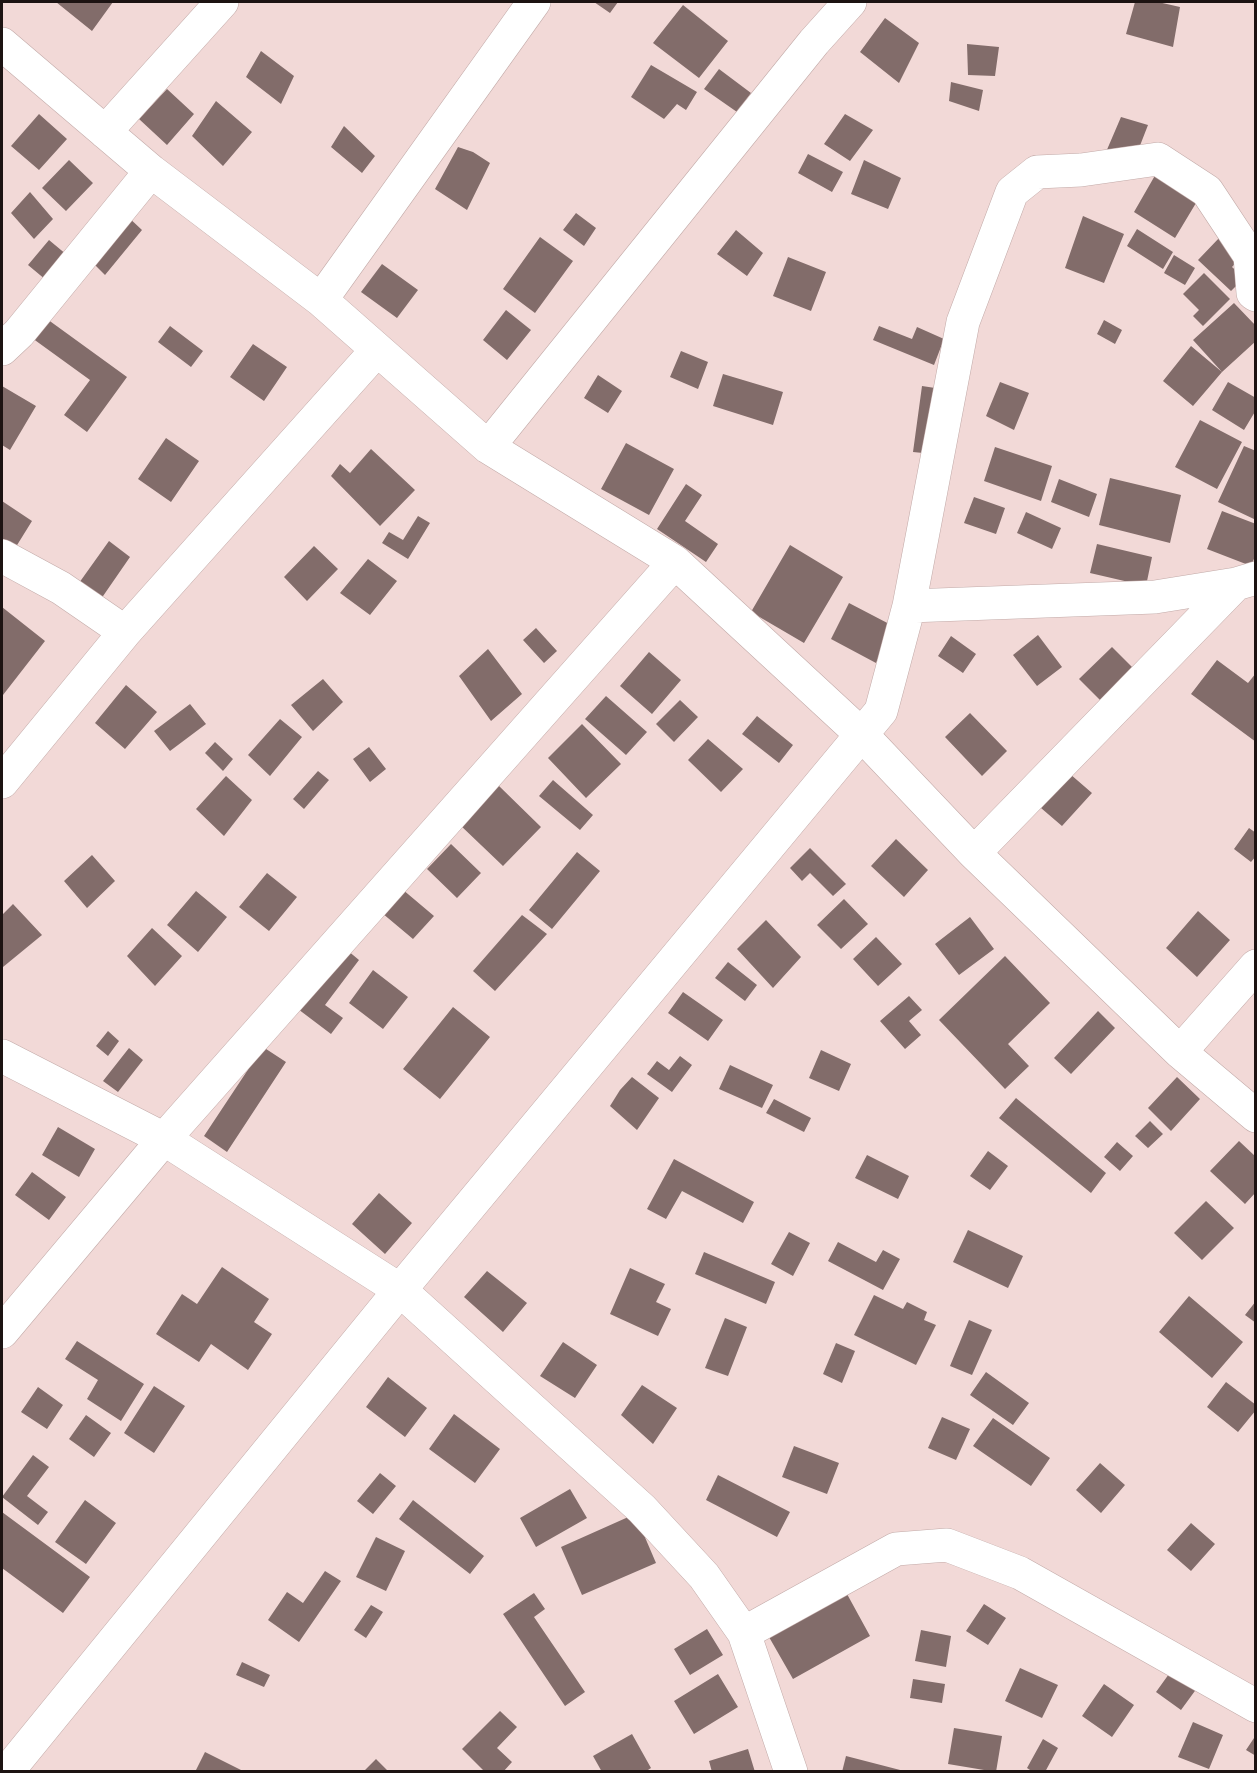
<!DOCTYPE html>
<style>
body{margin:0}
#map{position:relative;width:1257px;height:1773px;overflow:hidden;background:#f2d9d7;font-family:"PT Serif",serif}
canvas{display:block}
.frame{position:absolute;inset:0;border:3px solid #1c1312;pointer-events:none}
</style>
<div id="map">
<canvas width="1257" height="1773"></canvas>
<div class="frame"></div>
</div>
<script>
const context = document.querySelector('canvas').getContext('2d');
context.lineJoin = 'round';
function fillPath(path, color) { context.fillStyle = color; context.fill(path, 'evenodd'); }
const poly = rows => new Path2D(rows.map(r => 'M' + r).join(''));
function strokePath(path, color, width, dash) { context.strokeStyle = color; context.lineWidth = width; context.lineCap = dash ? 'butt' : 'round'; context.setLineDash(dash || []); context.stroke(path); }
fillPath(poly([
 [56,2,113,2,92,31],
 [594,2,618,2,610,13],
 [1135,2,1158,2,1180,7,1173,47,1126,34],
 [683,5,728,41,699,78,653,43],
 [885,18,919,43,899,83,860,52],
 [967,44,999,47,995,76,968,75],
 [261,51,294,76,281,104,246,77],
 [651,65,697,92,686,110,677,104,664,119,631,97],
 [719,69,751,93,737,112,704,89],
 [951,82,983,90,979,111,949,101],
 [167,89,194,114,167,145,139,119],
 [216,101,252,132,223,166,192,136],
 [39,114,67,139,39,170,11,146],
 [845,114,873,130,850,161,824,144],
 [1121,117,1148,125,1134,161,1106,152],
 [344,126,375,156,362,173,331,147],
 [458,147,473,152,490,163,467,210,435,189],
 [808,154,843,172,832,192,798,173],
 [69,160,93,183,66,211,42,188],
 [864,160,901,178,888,209,851,194],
 [1157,172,1199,198,1175,238,1134,212],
 [30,192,53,219,34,239,11,213],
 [576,213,596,228,584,246,563,230],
 [126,215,142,230,105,275,89,259],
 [1083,216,1124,234,1104,283,1065,268],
 [1137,229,1173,252,1163,269,1127,246],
 [736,230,763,253,747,276,717,254],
 [540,237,573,261,535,313,503,289],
 [1220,237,1241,257,1232,267,1244,278,1231,291,1198,260],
 [49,240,73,260,52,285,28,265],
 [1174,255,1195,268,1185,285,1164,273],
 [788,257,826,272,811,311,773,296],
 [382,264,418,290,397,318,361,292],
 [1204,273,1230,299,1203,326,1193,316,1199,310,1183,294],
 [1234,303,1256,326,1256,341,1222,372,1193,340],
 [506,310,531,330,507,360,483,340],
 [47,319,127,377,87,432,64,415,90,380,32,338],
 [1104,320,1122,330,1115,344,1097,334],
 [170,326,203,351,191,367,158,342],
 [879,326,912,339,917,327,944,339,934,365,873,340],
 [253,344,287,367,264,401,230,377],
 [1191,346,1222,372,1193,406,1163,381],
 [681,351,708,362,698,389,670,377],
 [723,374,783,392,773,425,713,406],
 [598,375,622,391,608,413,584,398],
 [1000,382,1029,393,1014,430,986,416],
 [1228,382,1256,398,1256,410,1244,430,1212,410],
 [2,386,36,406,10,450,2,445],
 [922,386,942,389,933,454,913,452],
 [1200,420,1242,442,1217,489,1175,467],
 [166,438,199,461,171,502,138,479],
 [626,443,674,469,649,515,601,489],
 [1244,446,1256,451,1256,520,1218,502],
 [995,447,1052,466,1041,501,984,481],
 [371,449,415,490,380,526,331,476,340,464,350,473],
 [1110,478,1181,495,1170,543,1099,525],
 [1059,479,1097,494,1089,517,1051,502],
 [686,484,702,495,685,521,718,544,706,562,657,529],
 [974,497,1005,508,996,534,964,523],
 [2,501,32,521,14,550,2,541],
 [1222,511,1256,524,1256,554,1251,566,1207,549],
 [1026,512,1061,528,1052,549,1017,533],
 [418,516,430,523,408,559,382,543,389,532,403,540],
 [109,541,130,557,101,599,79,583],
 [1097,544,1152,557,1146,586,1090,573],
 [790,545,843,577,804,643,751,612],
 [314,546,338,569,307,601,284,577],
 [368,559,397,581,370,615,340,593],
 [849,603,895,627,876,663,831,639],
 [2,607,45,641,3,695,2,694],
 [536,628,557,651,544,663,523,640],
 [1038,635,1062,667,1037,686,1013,655],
 [951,636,976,654,963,673,938,656],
 [1112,647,1139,674,1106,706,1079,679],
 [488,649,522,694,491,721,459,676],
 [649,652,681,680,652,714,620,686],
 [1217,660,1248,683,1256,673,1256,742,1191,694],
 [323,679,343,702,313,731,291,705],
 [126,685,157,712,125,749,95,723],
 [606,696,647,732,626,755,585,719],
 [680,700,698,717,674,742,656,724],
 [190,704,206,724,170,751,154,731],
 [970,713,1007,751,982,776,945,737],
 [757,716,793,745,779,763,742,734],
 [280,719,302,737,270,776,248,755],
 [582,724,621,764,586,798,548,758],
 [708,739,743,769,721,792,688,760],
 [215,742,233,759,223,771,205,753],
 [369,747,386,769,370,782,353,759],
 [318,771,329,780,304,809,293,799],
 [1070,774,1092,793,1062,826,1041,808],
 [226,776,252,800,224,836,196,809],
 [553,780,593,815,580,830,539,796],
 [498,785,541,827,503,866,459,824],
 [1249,828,1256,833,1256,856,1251,862,1234,849],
 [896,839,928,870,904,897,871,866],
 [451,844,481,873,457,898,427,869],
 [810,848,846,884,833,896,810,873,802,881,790,868],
 [577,852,600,871,552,929,529,910],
 [92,855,115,881,87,908,64,881],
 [267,873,297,897,269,931,239,907],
 [402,889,434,916,413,939,382,913],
 [196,891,227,917,198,952,167,925],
 [844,899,868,924,841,949,817,925],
 [13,904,42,935,3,967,2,915],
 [1198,911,1230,940,1197,977,1166,948],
 [522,915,547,934,495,991,473,971],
 [970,917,994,949,959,975,935,944],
 [766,920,801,957,773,988,737,949],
 [152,928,182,956,155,986,127,956],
 [876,937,902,964,878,986,853,959],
 [341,945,359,960,325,1005,343,1018,331,1034,294,1006],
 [1005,956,1050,1003,1008,1044,1029,1066,1005,1089,939,1020],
 [728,962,757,985,745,1001,715,978],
 [373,970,408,997,383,1029,349,1003],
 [683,992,723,1020,708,1041,668,1013],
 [909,996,922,1010,909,1021,921,1035,905,1049,880,1021],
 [453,1007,490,1037,440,1099,403,1069],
 [1098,1011,1115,1028,1071,1074,1054,1058],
 [108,1031,119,1041,108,1056,96,1046],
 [263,1047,286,1062,227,1152,204,1136],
 [129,1048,143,1060,118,1092,103,1081],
 [821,1050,851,1064,839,1091,809,1078],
 [680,1056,692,1065,672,1092,647,1074,657,1061,669,1070],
 [730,1065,773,1085,762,1108,719,1089],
 [632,1077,659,1098,637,1130,610,1106,620,1090],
 [1177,1077,1200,1099,1171,1131,1148,1108],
 [1016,1098,1106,1173,1091,1193,999,1118],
 [774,1099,811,1118,804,1132,766,1113],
 [1150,1121,1163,1134,1148,1148,1135,1136],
 [58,1127,95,1149,79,1177,42,1155],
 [1239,1141,1256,1157,1256,1192,1245,1204,1210,1171],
 [1117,1142,1133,1156,1120,1171,1104,1157],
 [988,1151,1008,1166,990,1190,970,1176],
 [867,1155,909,1176,898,1199,855,1178],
 [674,1159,754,1202,743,1223,682,1191,666,1219,647,1209],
 [32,1172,66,1197,49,1220,15,1195],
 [379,1193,412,1223,385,1254,352,1224],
 [1206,1201,1234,1228,1202,1260,1174,1233],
 [968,1230,1023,1256,1008,1288,953,1262],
 [789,1232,810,1243,793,1276,771,1264],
 [838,1242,876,1262,883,1250,900,1259,883,1290,828,1261],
 [704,1252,775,1282,766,1304,695,1274],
 [222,1267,269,1299,254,1322,272,1334,248,1370,211,1344,199,1362,156,1334,182,1294,197,1304],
 [630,1268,665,1284,656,1302,671,1309,658,1336,610,1314],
 [487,1271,527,1303,503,1332,464,1297],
 [874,1295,903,1309,907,1302,927,1312,924,1320,936,1325,916,1365,854,1335],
 [1189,1296,1243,1342,1212,1378,1159,1332],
 [1256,1301,1256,1323,1245,1315],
 [725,1318,747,1327,728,1376,705,1368],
 [969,1320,992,1330,972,1375,950,1366],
 [77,1341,144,1384,121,1421,87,1399,98,1380,65,1359],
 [563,1342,597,1365,575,1398,540,1376],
 [836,1343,855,1351,842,1383,823,1374],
 [986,1372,1029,1403,1013,1425,970,1395],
 [388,1377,427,1408,405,1437,366,1407],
 [1226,1382,1256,1405,1256,1410,1238,1432,1207,1407],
 [642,1385,677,1408,653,1444,621,1415],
 [154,1386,185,1406,154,1453,124,1433],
 [38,1387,63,1405,47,1429,21,1412],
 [454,1414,500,1449,475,1483,429,1449],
 [86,1415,111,1433,94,1457,69,1439],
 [942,1417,970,1429,956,1460,928,1448],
 [993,1418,1050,1458,1031,1486,973,1446],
 [794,1446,839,1463,827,1494,782,1477],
 [33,1455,49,1467,27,1496,48,1512,38,1525,2,1497],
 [1100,1463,1125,1485,1101,1513,1076,1490],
 [380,1473,396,1486,373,1514,357,1501],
 [718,1475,790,1512,777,1537,706,1500],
 [570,1489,587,1518,536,1547,520,1518],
 [85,1500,116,1523,86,1564,55,1542],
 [413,1500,484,1556,470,1574,399,1519],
 [2,1512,90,1577,63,1613,2,1568],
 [635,1514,656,1563,582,1595,561,1547],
 [1191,1523,1215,1544,1191,1571,1167,1550],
 [376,1537,405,1551,386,1591,356,1577],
 [325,1571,341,1581,299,1642,268,1620,287,1592,303,1603],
 [534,1593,545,1609,534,1617,585,1692,565,1706,503,1614],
 [847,1594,870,1636,793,1679,769,1637],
 [984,1604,1006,1618,988,1645,966,1631],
 [371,1605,383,1612,366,1638,354,1630],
 [707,1629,723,1655,690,1675,674,1649],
 [921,1630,951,1636,946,1667,915,1661],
 [242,1662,270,1675,264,1687,236,1675],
 [1174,1667,1200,1684,1181,1710,1156,1692],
 [1020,1668,1058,1685,1042,1718,1005,1701],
 [718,1674,738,1707,694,1734,674,1701],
 [913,1679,945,1684,942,1703,910,1698],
 [1104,1684,1134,1705,1112,1737,1082,1716],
 [500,1711,517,1727,497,1748,512,1762,503,1772,485,1772,462,1749],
 [1193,1722,1223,1735,1209,1769,1178,1757],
 [954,1728,1002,1736,996,1772,948,1764],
 [632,1734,651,1768,645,1772,602,1772,593,1756],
 [1256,1735,1256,1756,1246,1750],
 [1043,1739,1058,1748,1045,1772,1033,1772,1027,1768],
 [748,1749,755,1772,712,1772,709,1761],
 [205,1752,245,1772,195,1772],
 [846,1756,904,1771,904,1772,842,1772],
 [376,1759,389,1772,363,1772]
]), '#826c6a');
const minor = poly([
 [2,44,151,171,321,300,488,447,675,562,862,735,974,853,1180,1052,1256,1116],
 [105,132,222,2],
 [321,300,534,2],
 [2,349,19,333,151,171],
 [488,447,814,42,850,2],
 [2,556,61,588,125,632],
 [909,606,963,322,1012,192,1037,172,1081,170,1158,159,1207,191,1250,256,1253,293,1256,295],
 [2,782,125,632,377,350],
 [974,853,1236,584],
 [1180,1052,1256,966],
 [2,1056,164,1139,400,1290,642,1509,704,1576,744,1633,791,1772],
 [2,1332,164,1139,675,562],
 [744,1633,896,1549,947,1545,1020,1573,1256,1706],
 [7,1772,400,1290,881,711,909,606,1155,597,1236,584,1256,578]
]);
strokePath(minor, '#c2aaa8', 34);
strokePath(minor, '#fff', 33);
</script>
